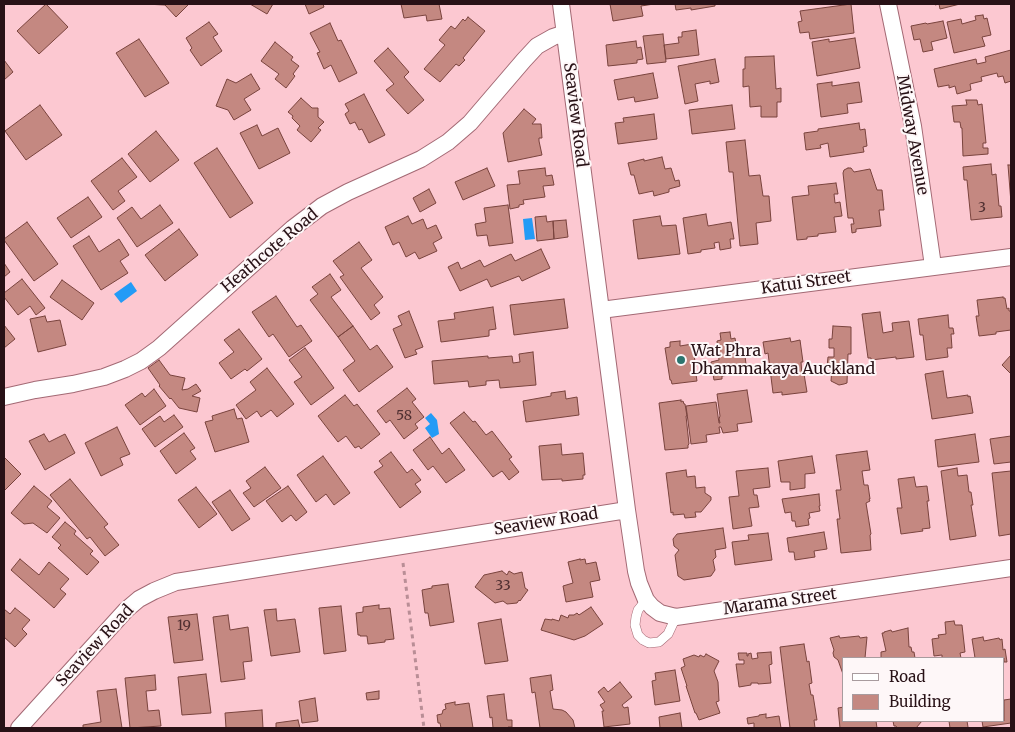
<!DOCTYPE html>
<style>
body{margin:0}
#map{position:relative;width:1015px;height:732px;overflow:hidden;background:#fcc8d1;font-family:Merriweather,serif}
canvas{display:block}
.frame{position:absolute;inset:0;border:5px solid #281116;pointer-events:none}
.legend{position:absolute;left:842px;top:657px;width:162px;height:65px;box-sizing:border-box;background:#fef7f8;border:1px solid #a89b9e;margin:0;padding:6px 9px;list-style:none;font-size:15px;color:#281116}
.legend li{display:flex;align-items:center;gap:10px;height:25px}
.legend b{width:25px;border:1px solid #a89b9e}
</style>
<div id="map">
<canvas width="1015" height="732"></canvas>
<div class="frame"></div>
<ul class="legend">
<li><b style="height:6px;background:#fff"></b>Road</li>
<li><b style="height:14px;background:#c48881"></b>Building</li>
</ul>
</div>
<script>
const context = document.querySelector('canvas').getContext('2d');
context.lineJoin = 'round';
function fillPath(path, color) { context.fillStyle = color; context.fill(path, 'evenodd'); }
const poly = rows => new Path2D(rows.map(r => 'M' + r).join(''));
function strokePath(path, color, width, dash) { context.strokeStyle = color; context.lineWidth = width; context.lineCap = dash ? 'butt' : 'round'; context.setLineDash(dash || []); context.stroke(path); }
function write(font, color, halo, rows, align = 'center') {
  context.font = font + ' Merriweather,serif'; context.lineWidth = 4; context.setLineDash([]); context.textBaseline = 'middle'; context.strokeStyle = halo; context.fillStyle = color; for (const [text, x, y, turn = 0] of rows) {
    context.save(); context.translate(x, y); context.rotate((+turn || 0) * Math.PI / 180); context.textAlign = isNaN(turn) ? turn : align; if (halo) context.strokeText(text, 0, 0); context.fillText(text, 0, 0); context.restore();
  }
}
fillPath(poly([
 [532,218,535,239,525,240,523,219],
 [131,282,137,291,121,303,114,294],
 [431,413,437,420,439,434,432,438,425,428,430,424,425,418]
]), '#239bf6');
const building = poly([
 [46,4,68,27,39,54,17,31,46,4],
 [144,4,189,4,176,17,165,5,144,4],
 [250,4,273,4,267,14,250,4],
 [305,4,323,4,324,7,309,14,305,4],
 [401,4,439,4,442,19,427,21,426,15,404,18,401,4],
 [610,4,654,4,641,6,643,16,613,21,610,4],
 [675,4,715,4,715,6,691,10,691,8,676,10,675,4],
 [851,4,854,33,810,39,809,32,800,33,798,22,802,21,800,11,851,4],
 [934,4,960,4,940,9,939,4,935,5,934,4],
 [983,15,984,19,987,18,991,35,982,37,985,46,954,53,947,22,961,19,962,24,976,20,975,16,983,15],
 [468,17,485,31,463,58,465,60,459,66,456,64,440,82,424,69,445,45,439,40,451,26,455,29,463,19,465,21,468,17],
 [943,21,947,38,931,42,933,50,923,52,920,39,914,40,911,26,926,23,927,24,943,21],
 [209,22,218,34,213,37,222,51,201,66,190,50,192,48,186,38,209,22],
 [330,23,338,41,341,40,357,73,339,82,331,65,324,69,317,53,320,52,310,33,330,23],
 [696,30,699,55,666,59,664,45,679,43,678,37,682,37,682,32,696,30],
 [663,34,666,62,647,64,643,36,663,34],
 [855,38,860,68,817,76,812,42,829,39,829,42,855,38],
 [139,39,169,83,145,97,116,53,139,39],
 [636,41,637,48,641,47,643,59,637,60,637,63,608,66,606,45,636,41],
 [275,42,293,57,291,60,299,66,293,74,295,76,286,88,275,79,279,74,261,61,275,42],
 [388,48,409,72,404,77,424,100,408,114,386,90,394,84,374,61,388,48],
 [1011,50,1011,81,1005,83,1003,76,998,77,997,73,981,77,982,81,970,84,971,90,957,94,955,86,949,88,949,85,938,87,934,69,976,59,977,64,986,62,985,57,1011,50],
 [774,56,776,89,781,88,781,102,777,102,777,117,761,117,761,106,750,107,749,86,743,87,743,69,745,69,745,57,774,56],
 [715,59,719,82,710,84,710,81,695,84,698,101,685,104,678,66,715,59],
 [4,60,13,72,4,80,4,60],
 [653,73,658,98,635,102,634,97,618,100,614,80,653,73],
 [251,74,260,89,244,99,251,110,234,120,228,110,216,106,227,79,236,83,251,74],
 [832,82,832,86,859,82,862,102,847,104,848,113,821,117,817,84,832,82],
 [364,94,385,135,369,143,362,129,359,130,355,122,350,124,345,114,349,111,345,104,364,94],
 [301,98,312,108,318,108,318,117,324,122,318,128,321,130,311,142,297,130,300,126,292,118,293,116,288,112,301,98],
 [966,100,977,100,978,105,982,104,986,143,983,143,983,148,988,148,988,154,963,156,962,128,961,128,960,122,954,122,952,106,967,105,966,100],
 [40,105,62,135,26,160,5,131,40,105],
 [732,105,735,129,692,134,689,110,732,105],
 [524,109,536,119,532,124,541,124,542,138,539,138,539,141,542,155,508,162,503,133,524,109],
 [654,114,657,139,618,144,615,123,624,122,623,118,654,114],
 [859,123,860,130,865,129,867,146,863,147,864,152,830,157,828,143,820,145,821,148,806,150,804,133,818,131,818,129,859,123],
 [257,125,262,136,278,128,290,153,259,169,240,133,257,125],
 [156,131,179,160,150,182,128,154,156,131],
 [745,140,749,176,760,175,763,196,769,196,771,221,756,223,758,244,740,246,733,172,729,172,726,142,745,140],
 [217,148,253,203,230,218,194,163,217,148],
 [662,157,665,169,671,168,675,181,679,180,680,186,669,189,669,192,654,196,653,191,639,194,634,175,631,175,628,163,644,159,644,161,662,157],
 [122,158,137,177,118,191,125,201,113,210,91,181,122,158],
 [991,164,992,175,996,174,999,206,1001,206,1002,217,971,220,967,180,964,180,963,167,991,164],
 [1008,165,1011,165,1011,203,1008,165],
 [487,168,495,186,463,200,455,182,487,168],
 [545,168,546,176,552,175,554,185,543,186,545,197,523,200,524,204,519,205,519,207,510,209,507,185,520,184,518,171,545,168],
 [848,168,851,168,854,172,870,169,877,190,882,190,884,210,879,210,881,226,856,229,856,232,852,233,851,224,854,224,853,218,848,218,843,173,844,170,848,168],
 [836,183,838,194,834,194,835,203,840,202,842,216,834,217,836,232,818,234,818,236,807,237,807,239,797,240,792,197,809,195,808,186,836,183],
 [429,189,436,203,420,212,413,198,429,189],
 [88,197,102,217,71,238,57,218,88,197],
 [160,205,173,223,137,247,117,218,132,207,141,219,160,205],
 [508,205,513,243,489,246,487,235,477,236,475,224,486,222,484,208,508,205],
 [706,214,708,226,731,222,734,239,730,239,731,248,720,250,719,242,714,243,715,248,701,250,701,252,688,254,683,218,706,214],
 [408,216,412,224,423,219,427,229,436,225,442,238,433,243,437,251,419,259,415,252,406,257,399,242,393,245,385,227,408,216],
 [546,216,547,222,553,221,554,239,537,241,535,217,546,216],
 [660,216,662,226,676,225,680,254,638,259,633,220,660,216],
 [566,220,568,237,554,239,553,221,566,220],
 [27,222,58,264,34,281,4,240,4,239,27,222],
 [179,229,198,255,165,281,145,255,179,229],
 [89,236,99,252,119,239,129,255,120,261,128,273,101,290,73,246,89,236],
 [359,242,372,260,361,268,383,297,374,305,380,313,371,320,340,277,344,275,333,261,359,242],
 [541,249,550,268,522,281,519,276,491,287,487,279,460,291,448,267,458,262,461,269,480,260,484,267,511,254,515,261,541,249],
 [4,263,10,272,4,277,4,263],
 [330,274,341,290,331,297,353,326,338,337,310,300,318,294,312,287,330,274],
 [22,279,45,308,36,315,30,306,18,315,4,297,4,293,22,279],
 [62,280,94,303,82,320,50,297,62,280],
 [276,296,297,327,301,325,312,341,289,357,273,334,269,337,252,312,276,296],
 [1003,297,1003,298,1005,298,1007,309,1009,308,1009,311,1011,311,1011,330,996,332,996,334,979,336,976,316,979,316,977,300,1003,297],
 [564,299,568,328,514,335,510,305,564,299],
 [493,307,496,329,489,330,489,336,441,342,438,321,455,319,454,313,493,307],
 [409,311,423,347,415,350,417,354,405,358,393,329,402,325,398,316,409,311],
 [880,312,883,333,893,331,892,323,909,321,914,357,896,359,896,357,871,360,871,358,868,358,862,314,880,312],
 [948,315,949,328,953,328,954,334,951,334,952,348,947,348,948,357,926,360,923,335,920,335,918,319,948,315],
 [45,316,47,322,60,320,66,345,38,352,30,319,45,316],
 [4,325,15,339,4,348,4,325],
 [353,326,370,350,377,345,393,367,359,392,343,370,355,361,338,337,353,326],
 [833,326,851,327,851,354,848,354,847,383,844,384,839,385,831,381,832,367,827,367,828,357,834,357,834,348,829,348,829,339,832,339,833,326],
 [239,329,262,359,247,371,245,369,231,379,219,363,234,352,224,340,239,329],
 [730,332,731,339,735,338,738,357,745,356,747,372,722,376,722,379,714,380,711,362,719,360,717,341,721,340,720,333,730,332],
 [790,338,791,342,800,340,803,362,801,362,802,375,804,374,807,392,782,395,782,392,773,393,768,353,765,354,763,342,790,338],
 [680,341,680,346,692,344,696,367,695,368,697,381,672,384,671,380,670,380,665,348,670,347,670,342,680,341],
 [305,348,334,388,311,405,294,382,302,377,289,360,305,348],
 [533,352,536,385,500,388,499,380,486,381,486,385,469,387,468,381,434,384,432,361,488,356,488,358,512,356,513,363,520,362,519,354,533,352],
 [1011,355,1011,374,1002,365,1011,355],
 [159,360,170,375,185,378,182,390,188,389,196,384,201,391,192,396,200,398,197,412,179,408,171,398,170,399,159,386,160,385,148,368,159,360],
 [267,368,294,404,277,417,271,410,261,417,257,411,246,419,236,405,256,390,250,382,267,368],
 [943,371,947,398,968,395,968,397,970,396,973,413,932,419,925,374,943,371],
 [407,388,416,399,412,402,424,417,415,424,418,428,404,439,390,420,386,423,377,411,407,388],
 [154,389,166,406,140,425,125,405,142,393,145,397,154,389],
 [747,390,752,422,737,424,738,431,723,433,721,427,719,427,720,433,706,435,707,442,691,444,686,406,716,402,719,423,720,423,719,419,720,416,717,394,747,390],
 [565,391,566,399,577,397,579,415,526,422,523,401,551,396,551,393,565,391],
 [345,395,354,406,357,404,380,434,361,449,359,446,355,448,346,436,338,442,318,416,345,395],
 [681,400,681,402,683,401,684,404,685,404,687,416,686,416,689,444,688,445,688,448,665,450,659,403,681,400],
 [234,409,237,419,242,418,249,442,215,452,205,422,213,420,212,416,234,409],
 [464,412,473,422,475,421,486,435,492,431,512,457,509,459,519,472,509,480,502,471,493,477,450,423,464,412],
 [174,415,183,427,155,447,142,429,160,416,164,422,174,415],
 [117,427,130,454,120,458,123,465,101,476,85,443,117,427],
 [184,433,195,448,190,451,196,459,176,474,160,451,184,433],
 [44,434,49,442,65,434,75,453,45,470,29,441,44,434],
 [975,434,979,462,938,467,935,440,975,434],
 [1011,436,1011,462,994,464,990,439,1011,436],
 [430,437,442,454,449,448,465,470,446,483,433,466,428,470,413,450,430,437],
 [561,444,562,455,583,453,585,475,583,475,583,479,562,481,562,479,542,480,539,446,561,444],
 [867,451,870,470,862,471,864,485,868,485,870,499,869,499,870,501,866,503,871,534,870,535,871,550,841,553,837,519,840,519,836,490,841,490,836,455,867,451],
 [391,452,407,473,412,469,421,480,415,484,421,492,400,508,374,472,383,466,379,461,391,452],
 [323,456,350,493,334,505,326,494,316,502,297,475,323,456],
 [812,456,815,473,805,474,805,488,790,490,790,482,781,482,778,461,812,456],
 [4,457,21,474,4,491,4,457],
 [265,467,281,488,254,507,243,493,251,488,246,481,265,467],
 [768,468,770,487,753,489,754,495,757,495,759,507,749,508,752,526,733,529,729,497,739,496,736,471,768,468],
 [957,468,958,476,967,475,969,492,971,492,973,505,971,505,976,536,950,540,941,471,957,468],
 [686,470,687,477,695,476,696,488,705,487,705,493,711,497,711,500,701,512,695,512,696,517,685,518,684,514,673,515,673,512,671,513,666,473,686,470],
 [1011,471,1011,534,999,536,992,473,1011,471],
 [914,477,916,487,927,486,929,501,927,501,930,528,922,529,923,531,901,534,897,508,902,508,898,479,914,477],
 [70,479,108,524,104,527,119,545,105,556,90,537,87,539,50,495,70,479],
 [34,486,52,501,47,507,60,518,47,533,33,523,24,524,11,513,34,486],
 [288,486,307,512,296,521,291,515,282,522,266,501,288,486],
 [196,487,217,514,199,528,178,500,196,487],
 [230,490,250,519,232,531,212,502,230,490],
 [819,494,820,506,819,506,820,511,809,513,810,518,808,519,809,525,796,527,795,521,792,521,791,512,785,513,782,499,819,494],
 [65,522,76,531,74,534,93,551,90,554,99,562,87,575,58,548,61,545,52,537,65,522],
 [723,528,726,548,715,550,716,557,713,560,715,570,711,576,684,580,678,576,675,555,679,550,674,546,673,539,677,534,723,528],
 [824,532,827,549,814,551,815,557,795,560,794,552,789,552,787,538,824,532],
 [768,533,772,560,735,565,732,542,749,540,748,535,768,533],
 [20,559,39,575,49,562,69,579,60,589,66,594,54,608,11,570,20,559],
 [580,559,580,560,585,559,586,564,596,562,600,580,590,582,593,597,566,602,563,586,573,583,568,562,580,559],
 [502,571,507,575,509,571,514,574,522,572,525,588,528,590,520,601,519,600,517,603,507,604,503,601,495,603,475,587,484,575,502,571],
 [448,584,454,622,430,626,428,613,425,613,422,590,432,588,432,586,448,584],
 [379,605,379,609,390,608,394,639,385,640,385,642,368,644,367,636,360,636,360,635,358,635,356,613,363,612,363,607,379,605],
 [341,606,346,651,324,654,319,608,341,606],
 [591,607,603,624,585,636,574,640,541,630,545,619,552,620,552,619,559,621,561,615,568,618,569,615,574,615,577,613,579,615,591,607],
 [15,608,30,620,22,629,27,634,15,647,4,637,4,609,10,614,15,608],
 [276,609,277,621,295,619,300,652,271,656,264,610,276,609],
 [197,614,203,660,174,663,168,617,197,614],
 [228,615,230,630,248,627,252,661,243,662,245,679,221,682,213,617,228,615],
 [501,619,508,661,485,664,478,623,501,619],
 [954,621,955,625,962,625,965,652,960,653,961,658,942,658,942,655,934,656,932,639,939,638,938,635,946,634,945,622,954,621],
 [908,628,909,647,911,647,912,652,914,652,915,658,881,658,881,652,886,651,882,633,884,633,884,632,891,630,892,632,908,628],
 [839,636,840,638,859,636,860,638,867,637,865,658,844,658,844,677,838,660,834,657,833,653,834,650,830,638,839,636],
 [983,637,984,641,999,638,1000,640,1002,639,1003,650,1005,649,1007,662,1004,662,1004,658,975,658,972,639,983,637],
 [804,644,807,662,809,661,812,683,809,684,811,695,813,695,817,720,814,720,815,728,790,728,780,647,804,644],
 [771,652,772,664,769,665,771,683,758,684,758,683,751,683,751,685,739,687,736,664,744,664,744,660,739,660,738,653,747,653,747,656,748,656,748,654,751,653,752,659,758,658,757,653,771,652],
 [706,654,719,661,714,671,718,682,719,701,716,702,720,713,699,720,696,713,695,713,686,686,687,686,681,668,685,666,683,659,694,655,699,657,700,655,704,657,706,654],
 [675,670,680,701,655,705,652,681,656,680,655,673,675,670],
 [206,674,211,713,182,715,178,677,206,674],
 [155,675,156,690,146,691,148,711,159,710,161,726,130,728,125,678,155,675],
 [551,675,553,690,550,691,553,709,562,710,566,712,573,720,575,728,540,728,535,692,532,693,530,678,551,675],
 [620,682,632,697,622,705,624,708,628,707,630,724,604,727,602,711,604,711,600,705,605,702,598,692,604,687,608,692,620,682],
 [116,689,122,728,83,728,83,725,101,722,97,691,116,689],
 [379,691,379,699,367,700,366,693,379,691],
 [504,694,507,720,512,720,512,727,508,727,508,728,493,728,492,717,490,718,487,696,504,694],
 [315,698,318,721,302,723,299,701,315,698],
 [1011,699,1011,723,983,727,982,721,1004,721,1004,700,1011,699],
 [455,702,455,705,469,703,473,728,441,728,440,723,438,723,437,715,442,714,443,710,446,709,445,704,455,702],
 [844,707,844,721,876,721,877,728,840,728,838,708,844,707],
 [262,710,263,728,226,728,225,713,262,710],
 [680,713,682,728,660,728,659,717,680,713],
 [766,714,766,718,779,716,781,728,746,728,754,728,754,723,748,724,747,718,759,716,759,715,766,714],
 [298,720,300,728,276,728,276,723,298,720],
 [893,721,922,721,916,728,897,728,896,726,894,726,893,721],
 [949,721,967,721,968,727,967,728,950,728,949,721]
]);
fillPath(building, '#c48881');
strokePath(building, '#79433d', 1);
const service = poly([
 [646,600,638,610,636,617,635,625,638,635,643,640,649,643,659,642,668,634,676,617]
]);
const minor = poly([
 [888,4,913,126,933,266],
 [601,310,1011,257],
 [4,397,35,390,73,384,104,377,125,369,141,361,159,348,293,228,322,206,348,192,421,159,448,142,470,123,524,60,537,46,553,37,565,33],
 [627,510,636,571,639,583,646,600,652,607,660,613,676,617,1011,568],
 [19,728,126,610,139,599,154,591,176,582,627,510,561,4]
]);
strokePath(service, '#a36974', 10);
strokePath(minor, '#a36974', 18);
strokePath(poly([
 [403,563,424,728]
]), '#b98e96', 3, [4, 4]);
strokePath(service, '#fff', 9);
strokePath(minor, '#fff', 16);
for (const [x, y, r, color] of [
 [681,360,5,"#2d756f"]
]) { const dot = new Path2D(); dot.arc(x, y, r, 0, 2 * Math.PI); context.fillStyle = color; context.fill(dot); strokePath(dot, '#fef7f8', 2); }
write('14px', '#4f2f31', null, [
 ["3",982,208],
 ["58",404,416],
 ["33",503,586],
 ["19",184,626]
]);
write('16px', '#281116', '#fef7f8', [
 ["Seaview Road",575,115,83],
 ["Midway Avenue",912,135,80],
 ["Heathcote Road",270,251,-40],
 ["Katui Street",806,283,-8],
 ["Seaview Road",546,522,-9],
 ["Marama Street",780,602,-8],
 ["Seaview Road",95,646,-47]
]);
write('16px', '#281116', '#fef7f8', [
 ["Wat Phra",691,351],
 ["Dhammakaya Auckland",691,369]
], 'left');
</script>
